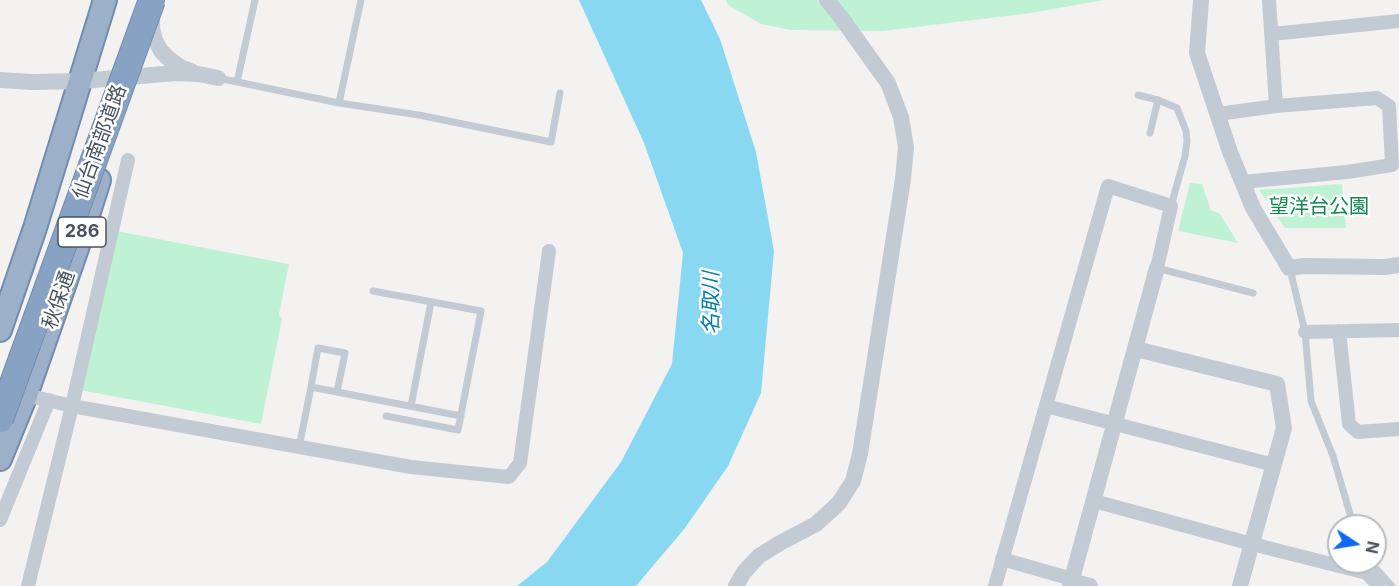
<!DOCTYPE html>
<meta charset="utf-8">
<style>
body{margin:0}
#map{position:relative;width:1399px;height:586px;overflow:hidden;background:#f4f1f1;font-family:Inter,sans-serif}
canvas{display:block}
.north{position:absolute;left:1327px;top:514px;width:60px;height:60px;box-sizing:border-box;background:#fff;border:2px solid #b6bbbf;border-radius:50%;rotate:102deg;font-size:16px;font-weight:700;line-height:24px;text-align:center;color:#485460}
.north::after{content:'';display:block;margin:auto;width:21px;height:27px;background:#0f69f1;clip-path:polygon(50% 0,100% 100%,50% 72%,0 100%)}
</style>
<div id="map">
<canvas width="1399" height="586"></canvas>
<div class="north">N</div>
</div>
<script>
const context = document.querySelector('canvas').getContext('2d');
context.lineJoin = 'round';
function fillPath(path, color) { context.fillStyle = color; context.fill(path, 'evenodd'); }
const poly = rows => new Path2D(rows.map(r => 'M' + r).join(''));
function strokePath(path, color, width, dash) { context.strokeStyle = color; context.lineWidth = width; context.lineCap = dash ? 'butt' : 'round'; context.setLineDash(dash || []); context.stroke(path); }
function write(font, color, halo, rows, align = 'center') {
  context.font = font + ' Inter,"Noto Sans JP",sans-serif'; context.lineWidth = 5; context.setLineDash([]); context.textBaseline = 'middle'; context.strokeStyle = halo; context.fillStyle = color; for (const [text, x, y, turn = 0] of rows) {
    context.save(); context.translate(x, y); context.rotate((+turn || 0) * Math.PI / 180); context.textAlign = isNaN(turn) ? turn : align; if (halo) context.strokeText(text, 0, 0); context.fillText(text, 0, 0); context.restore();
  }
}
fillPath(poly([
 [726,0,1104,0,1031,13,883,31,791,30,761,24,728,5],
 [1190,183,1202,184,1211,210,1220,214,1238,243,1178,231],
 [1342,184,1346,228,1285,228,1259,190],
 [116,231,289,264,279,314,282,319,261,424,80,390]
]), '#bff2d5');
fillPath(poly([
 [579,0,701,0,720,39,756,152,774,251,761,393,728,466,685,528,636,586,517,586,547,562,621,462,672,364,683,253,644,143]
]), '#89d8f2');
const trunk = poly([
 [0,330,35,228,105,0],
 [0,459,26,395,81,237,99,180]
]);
strokePath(trunk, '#728cae', 26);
strokePath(poly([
 [218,78,339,103,419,115,551,142,560,93],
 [237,82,255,0],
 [1138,95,1158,100,1177,108,1186,131,1187,141,1185,156,1171,206],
 [339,103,361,0],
 [1150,133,1158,100],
 [1157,268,1253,293],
 [1290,269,1305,332,1311,401,1333,456,1350,514,1356,526],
 [373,291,481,311,458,430,386,416],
 [311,387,318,348,345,353,337,392],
 [411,406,431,302],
 [299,448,311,387,461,416],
 [1372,562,1374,566,1392,586]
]), '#c2cbd4', 7);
strokePath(poly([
 [1269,0,1276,106],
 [1272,34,1399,21],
 [1218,114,1276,106,1377,98,1389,106,1392,165,1347,172,1242,182],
 [1339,331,1349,424,1358,432,1399,429],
 [1305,332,1399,330],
 [26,395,72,406,411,467,509,477,520,463,549,251],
 [1046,406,1274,465],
 [1094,501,1252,544,1367,573,1379,586],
 [0,520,49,400],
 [1002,559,1065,577,1071,581],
 [28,586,72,406,128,160],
 [995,586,1108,186,1171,206,1157,268]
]), '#c2cbd4', 14);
strokePath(poly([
 [1201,0,1197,53,1230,152,1253,208,1289,268,1304,266,1385,267,1399,265],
 [152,13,152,28,155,40,161,51,168,58,180,67,193,72],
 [0,80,32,82,81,81,176,73,199,74,218,78],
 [1136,349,1277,384,1284,428,1240,586],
 [1071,581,1090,586],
 [736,586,744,572,759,556,780,543,816,524,839,503,853,481,860,454,903,179,906,147,901,117,888,83,840,16,827,0],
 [1070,586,1157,268]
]), '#c2cbd4', 16);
strokePath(trunk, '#9cb0ca', 22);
const motorwayBridge = poly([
 [0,419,152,0]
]);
strokePath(motorwayBridge, '#728cae', 28, []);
strokePath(motorwayBridge, '#87a2c2', 26);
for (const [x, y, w] of [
 [82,232,48]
]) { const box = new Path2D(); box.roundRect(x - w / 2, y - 15, w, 30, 4.5); context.fillStyle = '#fff'; context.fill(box); strokePath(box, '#485460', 1.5); }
write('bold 18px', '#485460', null, [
 ["286",82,232]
]);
write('20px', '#485460', '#fff', [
 ["仙台南部道路",100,142,-70],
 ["秋保通",59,300,-71]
]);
write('20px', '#128851', '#fff', [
 ["望洋台公園",1319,207]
]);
write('italic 21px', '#057fa6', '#fff', [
 ["名取川",712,303,-90]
]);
</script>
